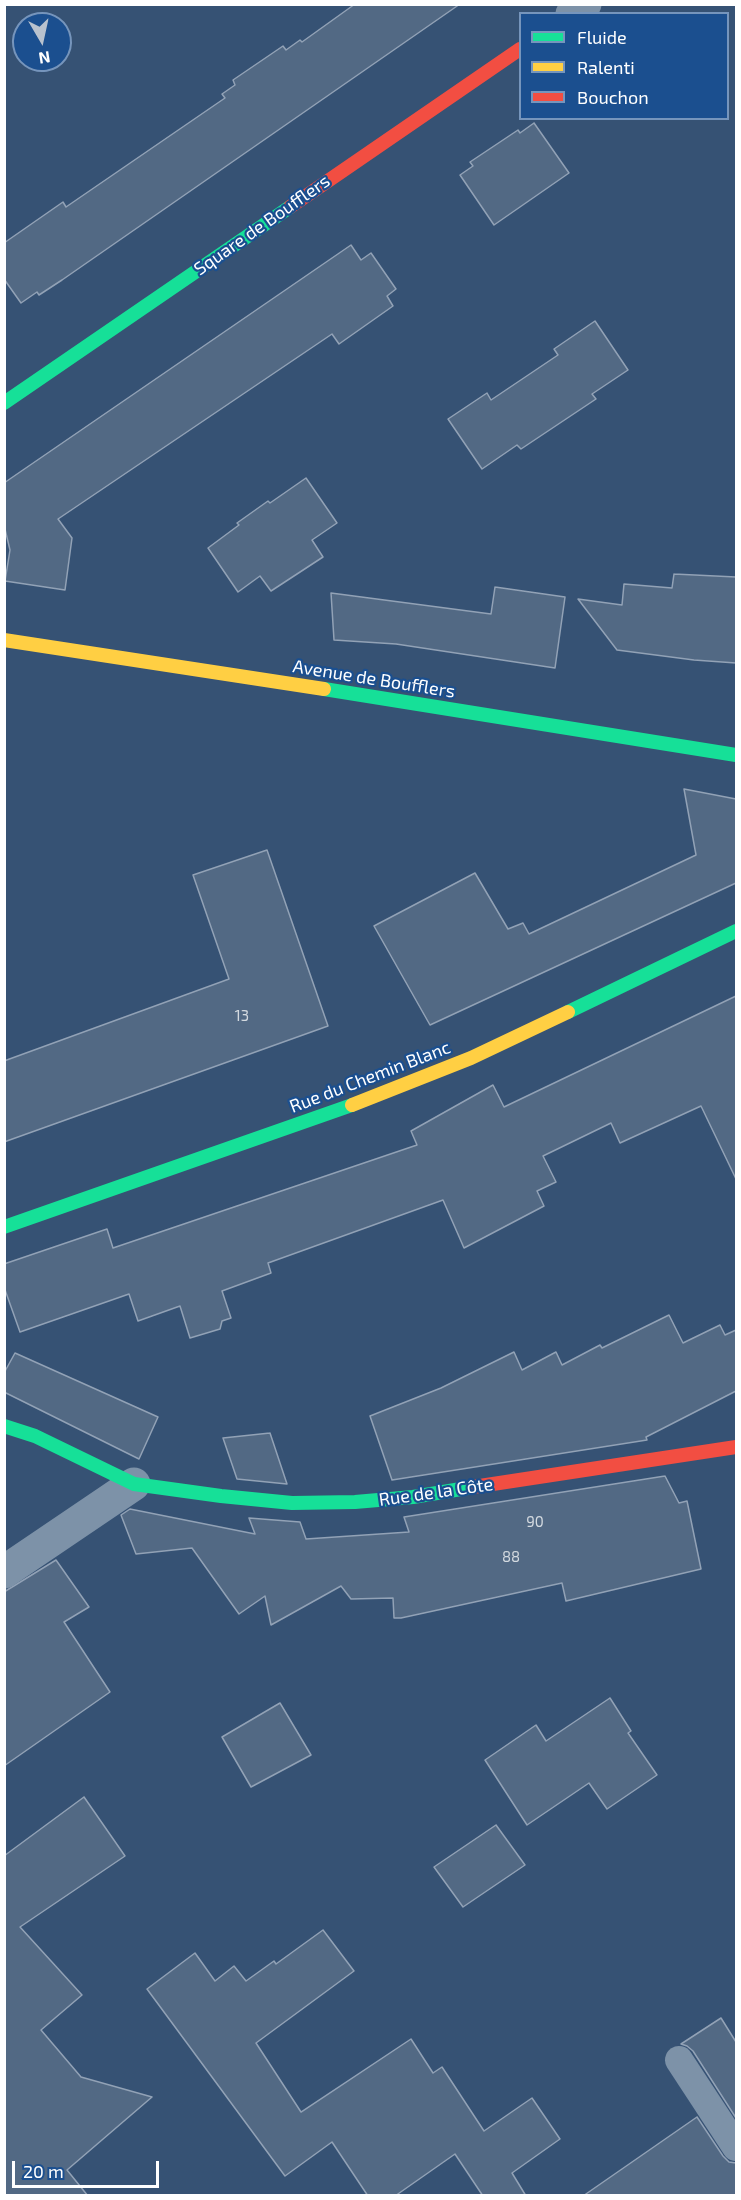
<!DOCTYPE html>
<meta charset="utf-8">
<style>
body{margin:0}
#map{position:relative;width:741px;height:2200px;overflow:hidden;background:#365274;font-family:"Exo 2",sans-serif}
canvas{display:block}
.frame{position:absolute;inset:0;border:6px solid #fff;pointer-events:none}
.legend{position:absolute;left:519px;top:12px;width:210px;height:108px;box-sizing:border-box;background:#1b4f8f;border:2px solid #7695bc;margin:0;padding:8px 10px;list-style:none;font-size:18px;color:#fff}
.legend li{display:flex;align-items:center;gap:12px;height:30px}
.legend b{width:30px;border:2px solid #7695bc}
.north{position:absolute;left:12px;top:12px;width:60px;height:60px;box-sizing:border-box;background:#1b4f8f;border:2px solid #7695bc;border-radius:50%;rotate:171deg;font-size:16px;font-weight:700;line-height:24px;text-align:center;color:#fff}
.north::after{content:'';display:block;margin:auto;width:21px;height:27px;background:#b9c2ce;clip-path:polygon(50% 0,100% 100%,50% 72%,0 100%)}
.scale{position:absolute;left:12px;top:2161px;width:147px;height:27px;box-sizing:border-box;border:3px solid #fff;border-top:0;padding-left:8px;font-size:18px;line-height:21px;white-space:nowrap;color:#fff;-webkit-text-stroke:4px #1b4f8f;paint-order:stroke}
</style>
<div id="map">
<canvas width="741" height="2200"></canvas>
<div class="frame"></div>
<ul class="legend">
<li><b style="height:8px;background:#16e098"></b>Fluide</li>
<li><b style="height:8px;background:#ffcf43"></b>Ralenti</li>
<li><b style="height:8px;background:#f24e42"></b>Bouchon</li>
</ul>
<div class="north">N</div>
<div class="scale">20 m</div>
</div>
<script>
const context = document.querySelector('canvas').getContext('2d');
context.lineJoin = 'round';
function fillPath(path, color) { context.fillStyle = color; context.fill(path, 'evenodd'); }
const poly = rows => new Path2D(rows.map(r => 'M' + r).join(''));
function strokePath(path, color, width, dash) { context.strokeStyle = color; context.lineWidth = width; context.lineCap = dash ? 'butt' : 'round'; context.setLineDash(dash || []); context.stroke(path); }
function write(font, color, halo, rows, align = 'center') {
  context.font = font + ' "Exo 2",sans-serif'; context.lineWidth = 4.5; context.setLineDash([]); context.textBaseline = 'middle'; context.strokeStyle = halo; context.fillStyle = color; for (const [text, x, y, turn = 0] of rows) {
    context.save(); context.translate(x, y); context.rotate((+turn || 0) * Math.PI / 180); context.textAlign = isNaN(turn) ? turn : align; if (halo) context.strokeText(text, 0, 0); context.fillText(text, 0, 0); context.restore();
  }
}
const building = poly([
 [355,4,460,4,62,280,39,295,37,292,21,303,4,279,4,243,63,202,66,207,225,98,222,94,235,85,233,80,283,46,286,50,300,40,302,42,355,4],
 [534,123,569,173,494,225,460,175,473,166,470,162,518,130,520,133,534,123],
 [351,245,361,260,371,253,396,289,387,296,393,306,339,344,332,334,58,519,72,538,65,590,5,581,10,550,4,525,4,483,351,245],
 [595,321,628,370,592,394,596,399,521,449,517,445,482,469,448,419,487,393,491,400,558,355,554,349,595,321],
 [306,478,337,523,312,540,323,557,271,591,260,576,238,592,208,548,239,525,237,523,268,501,270,503,306,478],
 [674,574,736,577,736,663,694,660,617,650,578,599,622,605,624,584,672,588,674,574],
 [495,587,565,597,555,668,396,644,334,640,331,593,491,614,495,587],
 [684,789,736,799,736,883,430,1025,374,926,475,873,508,929,523,923,529,934,696,855,684,789],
 [267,850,328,1026,4,1142,4,1061,229,979,193,875,267,850],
 [736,996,736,1179,701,1106,620,1143,611,1123,543,1156,556,1182,537,1191,544,1206,464,1248,443,1200,268,1263,271,1273,222,1291,231,1318,222,1321,220,1329,190,1338,180,1306,138,1321,129,1294,20,1332,4,1287,4,1264,107,1229,113,1248,417,1145,411,1131,493,1085,504,1107,736,996],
 [669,1315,683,1343,720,1325,725,1335,736,1330,736,1391,646,1437,647,1440,392,1480,370,1416,441,1388,514,1352,522,1370,556,1352,562,1365,600,1345,602,1348,669,1315],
 [15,1353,158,1417,139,1459,4,1392,4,1373,15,1353],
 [270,1433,287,1484,237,1479,223,1438,270,1433],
 [665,1476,679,1503,687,1501,701,1569,566,1601,562,1583,401,1618,394,1618,393,1598,351,1599,341,1586,271,1625,265,1596,239,1614,192,1548,136,1554,121,1515,130,1509,255,1534,249,1518,300,1522,306,1539,409,1532,404,1517,665,1476],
 [56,1560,89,1607,64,1622,110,1692,4,1766,4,1592,56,1560],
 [610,1698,631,1731,628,1733,657,1775,607,1809,589,1783,527,1825,485,1760,536,1725,546,1741,610,1698],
 [280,1703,311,1755,251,1787,222,1737,280,1703],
 [84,1797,125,1856,20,1927,82,1995,41,2030,81,2077,152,2097,67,2170,88,2196,4,2196,4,1856,84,1797],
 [496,1825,525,1865,463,1907,434,1867,496,1825],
 [323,1930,354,1971,256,2043,301,2112,411,2039,433,2073,442,2067,484,2131,532,2098,560,2139,512,2173,526,2196,483,2196,455,2154,395,2196,368,2196,332,2142,285,2176,147,1989,195,1953,215,1981,234,1966,246,1981,274,1961,276,1964,323,1930],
 [721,2018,736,2042,736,2118,693,2051,687,2046,681,2044,721,2018],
 [697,2117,723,2156,729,2162,736,2163,736,2196,583,2196,697,2117]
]);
fillPath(building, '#526984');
strokePath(building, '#92a2b6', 1.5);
strokePath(poly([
 [679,2060,736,2147]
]), '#7d92a8', 28);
strokePath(poly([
 [572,14,585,4],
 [4,1572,134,1484]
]), '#7d92a8', 33);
strokePath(poly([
 [4,403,290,207],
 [324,689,736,755],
 [568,1012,736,931],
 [4,1227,352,1105],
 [4,1426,35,1436,134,1484,221,1496,292,1503,355,1502,413,1497,473,1487]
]), '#16e098', 14);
strokePath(poly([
 [4,640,324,689],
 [352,1105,471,1058,568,1012]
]), '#ffcf43', 14);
strokePath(poly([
 [290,207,520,49],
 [473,1487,736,1447]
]), '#f24e42', 14);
write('15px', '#d4dae0', null, [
 ["13",242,1016],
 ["90",535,1522],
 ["88",511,1557]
]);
write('18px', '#fff', '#1b4f8f', [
 ["Square de Boufflers",262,225,-35],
 ["Avenue de Boufflers",374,679,9],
 ["Rue du Chemin Blanc",370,1077,-21],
 ["Rue de la Côte",436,1492,-8]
]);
</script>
